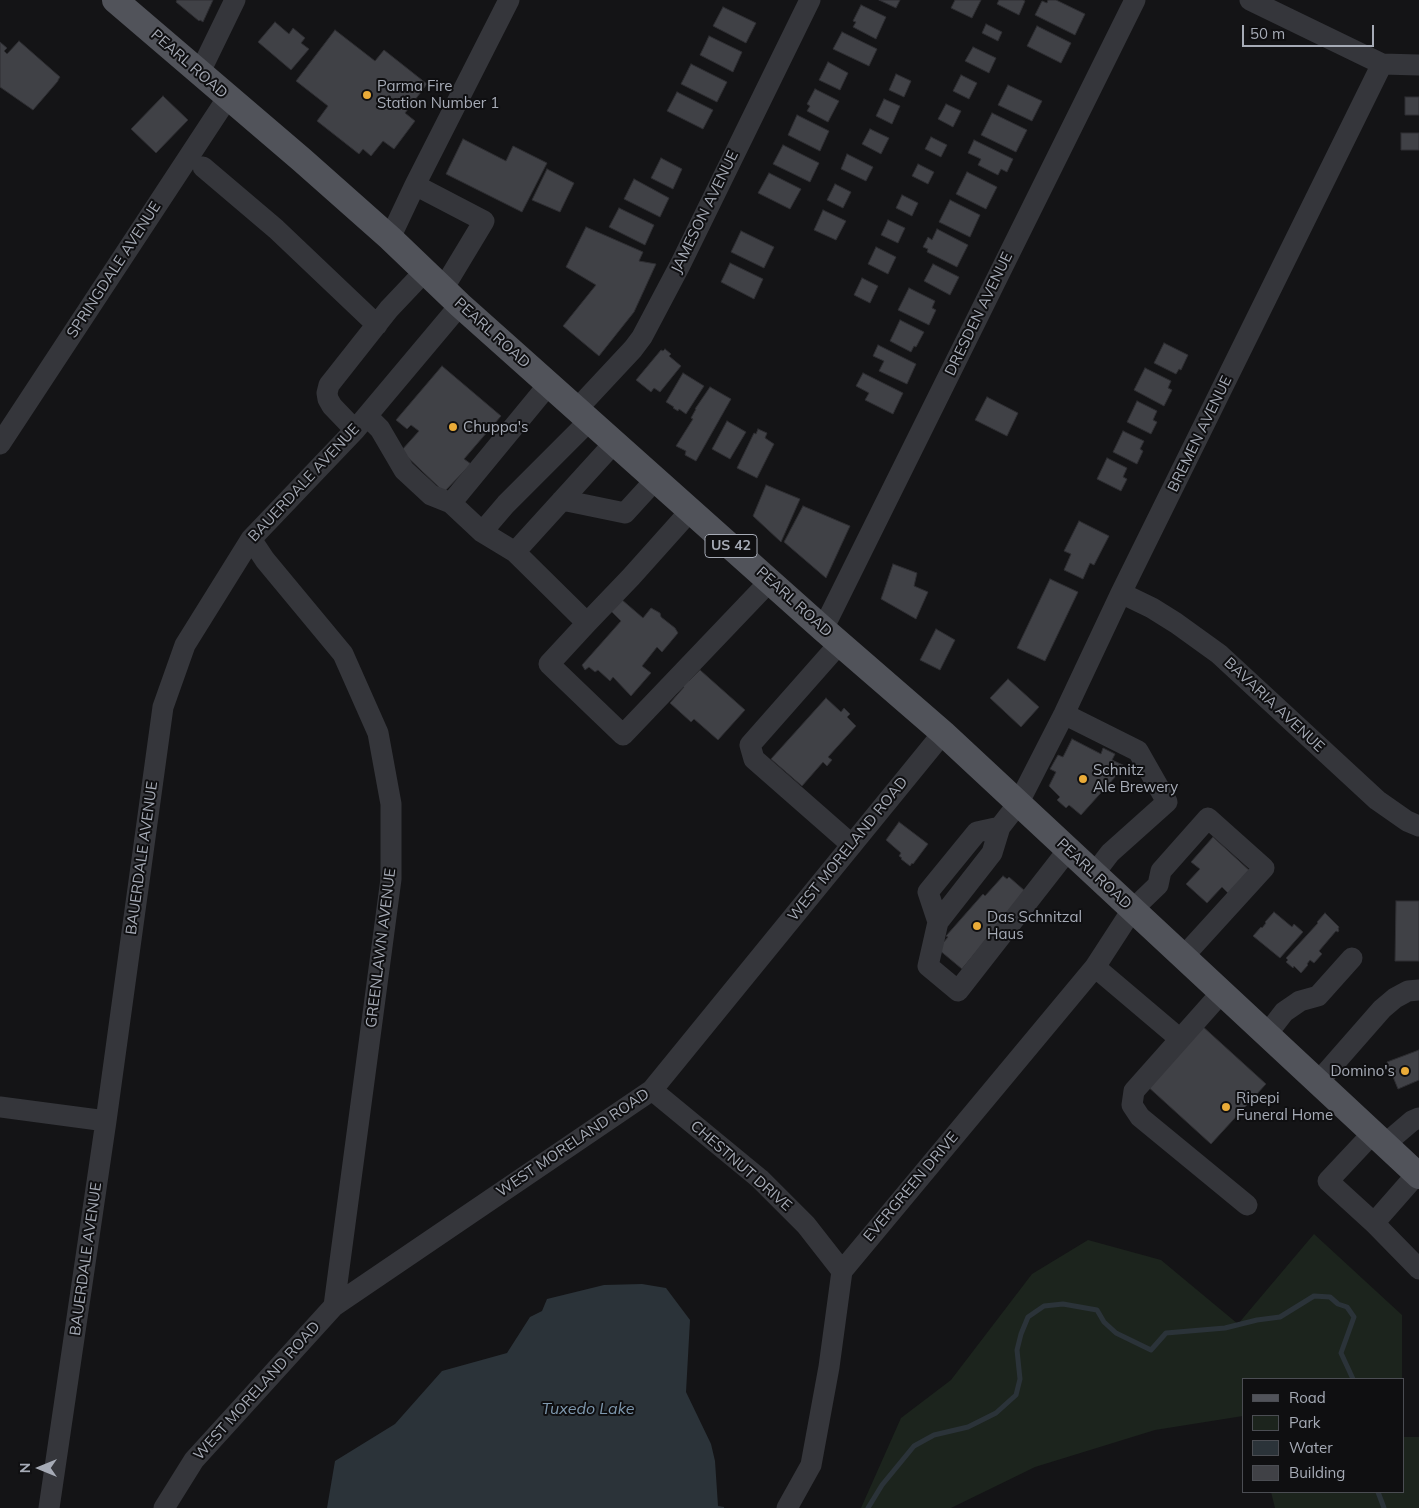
<!DOCTYPE html>
<style>
body{margin:0}
#map{position:relative;width:1419px;height:1508px;overflow:hidden;background:#141416;font-family:Mulish,sans-serif}
canvas{display:block}
.legend{position:absolute;left:1242px;top:1378px;width:162px;height:115px;box-sizing:border-box;background:#0f0f11;border:1px solid #4b4d53;margin:0;padding:6px 9px;list-style:none;font-size:15px;color:#a6abb6}
.legend li{display:flex;align-items:center;gap:10px;height:25px}
.legend b{width:25px;border:1px solid #4b4d53}
.north{position:absolute;left:15px;top:1443px;width:50px;height:50px;-webkit-text-stroke:4px #0f0f11;paint-order:stroke;rotate:270deg;font-size:14px;font-weight:700;line-height:20px;text-align:center;color:#a6abb6}
.north::after{content:'';display:block;margin:auto;width:18px;height:22px;background:#a6abb6;clip-path:polygon(50% 0,100% 100%,50% 72%,0 100%)}
.scale{position:absolute;left:1242px;top:25px;width:132px;height:22px;box-sizing:border-box;border:2px solid #a6abb6;border-top:0;padding-left:6px;font-size:15px;line-height:18px;white-space:nowrap;color:#a6abb6;-webkit-text-stroke:4px #0f0f11;paint-order:stroke}
</style>
<div id="map">
<canvas width="1419" height="1508"></canvas>
<ul class="legend">
<li><b style="height:6px;background:#51535a"></b>Road</li>
<li><b style="height:14px;background:#1c241d"></b>Park</li>
<li><b style="height:14px;background:#2b3339"></b>Water</li>
<li><b style="height:14px;background:#404146"></b>Building</li>
</ul>
<div class="north">N</div>
<div class="scale">50 m</div>
</div>
<script>
const context = document.querySelector('canvas').getContext('2d');
context.lineJoin = 'round';
function fillPath(path, color) { context.fillStyle = color; context.fill(path, 'evenodd'); }
const poly = rows => new Path2D(rows.map(r => 'M' + r).join(''));
function strokePath(path, color, width, dash) { context.strokeStyle = color; context.lineWidth = width; context.lineCap = dash ? 'butt' : 'round'; context.setLineDash(dash || []); context.stroke(path); }
function write(font, color, halo, rows, align = 'center') {
  context.font = font + ' Mulish,sans-serif'; context.lineWidth = 4; context.setLineDash([]); context.textBaseline = 'middle'; context.strokeStyle = halo; context.fillStyle = color; for (const [text, x, y, turn = 0] of rows) {
    context.save(); context.translate(x, y); context.rotate((+turn || 0) * Math.PI / 180); context.textAlign = isNaN(turn) ? turn : align; if (halo) context.strokeText(text, 0, 0); context.fillText(text, 0, 0); context.restore();
  }
}
fillPath(poly([
 [1314,1234,1402,1315,1402,1379,1243,1379,1243,1416,1155,1430,1035,1467,951,1508,861,1508,901,1418,951,1380,1032,1274,1088,1240,1161,1260,1238,1324],
 [1403,1437,1419,1437,1419,1508,1275,1508,1271,1492,1403,1492]
]), '#1c241d');
fillPath(poly([
 [642,1284,666,1288,690,1320,686,1392,711,1444,715,1461,718,1506,724,1507,724,1508,327,1508,335,1461,395,1424,442,1371,507,1353,530,1317,542,1311,547,1299,604,1285]
]), '#2b3339');
strokePath(poly([
 [1378,1492,1384,1508],
 [868,1508,882,1485,914,1446,934,1435,968,1427,996,1413,1016,1395,1020,1379,1017,1350,1021,1334,1028,1317,1044,1306,1063,1304,1097,1310,1104,1322,1116,1333,1151,1350,1166,1333,1225,1328,1257,1320,1280,1317,1314,1296,1330,1297,1338,1304,1347,1307,1354,1317,1341,1353,1353,1379]
]), '#2b3339', 5);
const building = poly([
 [177,0,213,0,203,22,200,20,199,21,176,2,177,0],
 [879,0,900,0,896,8,879,0],
 [955,0,981,0,972,18,951,8,955,0],
 [999,0,1023,0,1025,1,1019,15,997,4,999,0],
 [1048,0,1056,0,1085,14,1075,35,1035,15,1042,1,1047,3,1048,0],
 [861,5,886,17,876,39,853,27,856,22,853,21,861,5],
 [723,7,756,23,746,43,713,26,723,7],
 [275,22,289,34,293,28,305,38,301,43,309,49,291,70,258,42,275,22],
 [986,24,1002,32,998,41,982,33,986,24],
 [1037,26,1071,43,1061,63,1027,46,1037,26],
 [335,30,375,61,384,50,427,84,405,113,415,121,394,149,383,141,371,156,363,149,359,154,317,121,328,106,296,81,335,30],
 [842,32,877,49,869,66,833,49,842,32],
 [709,36,742,52,733,72,700,55,709,36],
 [19,41,60,77,58,80,58,81,33,110,0,87,0,42,7,48,4,51,7,54,19,41],
 [973,47,996,58,989,73,965,61,973,47],
 [828,62,848,73,840,90,819,80,828,62],
 [691,64,727,82,717,102,681,84,691,64],
 [896,74,911,81,904,97,889,90,896,74],
 [961,75,977,83,969,99,953,91,961,75],
 [1008,85,1042,101,1032,121,998,105,1008,85],
 [815,89,839,101,828,122,807,111,810,106,807,104,815,89],
 [677,92,713,110,703,129,667,111,677,92],
 [163,96,188,120,156,153,131,129,163,96],
 [1405,97,1419,97,1419,115,1405,115,1405,97],
 [884,99,900,106,892,124,876,116,884,99],
 [946,104,961,111,953,127,938,119,946,104],
 [992,113,1027,130,1016,152,981,135,992,113],
 [797,115,829,131,820,151,788,135,797,115],
 [870,129,889,138,881,154,862,144,870,129],
 [1401,133,1419,133,1419,150,1401,150,1401,133],
 [931,137,947,145,941,157,925,149,931,137],
 [463,139,506,161,513,146,547,163,522,212,446,174,463,139],
 [974,140,1013,159,1007,172,1001,169,998,175,978,165,981,159,968,153,974,140],
 [783,145,819,163,810,182,773,164,783,145],
 [847,154,873,167,866,181,841,169,847,154],
 [661,158,682,169,673,189,651,178,661,158],
 [918,164,934,172,928,184,912,176,918,164],
 [547,169,574,183,560,212,532,200,547,169],
 [967,172,997,187,986,209,956,194,967,172],
 [769,173,801,189,790,209,758,193,769,173],
 [634,179,669,198,660,217,624,199,634,179],
 [835,184,851,192,843,208,827,200,835,184],
 [902,195,918,203,912,216,896,208,902,195],
 [950,200,980,215,970,237,939,222,950,200],
 [619,208,654,225,645,245,609,227,619,208],
 [823,210,846,221,836,240,814,230,823,210],
 [888,220,905,228,898,243,881,235,888,220],
 [586,227,643,252,639,261,656,264,634,312,599,356,563,326,596,285,566,267,586,227],
 [937,229,968,245,957,267,927,252,928,249,923,247,928,237,932,240,937,229],
 [741,231,774,247,764,268,731,252,741,231],
 [876,247,896,257,888,274,868,264,876,247],
 [730,263,763,279,754,299,721,282,730,263],
 [933,264,959,277,950,295,924,281,933,264],
 [862,278,878,286,870,303,854,295,862,278],
 [909,288,935,301,932,308,936,310,929,325,898,310,909,288],
 [900,320,924,332,916,347,914,346,911,352,890,341,900,320],
 [1164,343,1188,355,1181,370,1179,369,1176,374,1154,363,1164,343],
 [878,345,916,364,907,384,879,371,884,361,873,356,878,345],
 [665,349,671,354,669,356,681,366,660,392,654,388,651,392,636,380,661,350,663,351,665,349],
 [442,366,501,416,464,459,471,464,444,492,401,451,419,431,411,425,407,429,396,420,442,366],
 [1145,368,1171,381,1168,388,1172,390,1164,406,1134,390,1145,368],
 [683,373,704,386,686,414,679,409,678,411,673,408,674,407,666,402,683,373],
 [863,373,903,393,893,414,865,400,869,393,856,386,863,373],
 [710,387,731,399,696,461,685,455,686,451,676,446,693,419,691,418,696,409,695,409,710,387],
 [987,397,1018,413,1007,436,975,420,987,397],
 [1137,401,1157,411,1153,420,1157,422,1151,434,1127,422,1137,401],
 [727,421,746,432,730,459,712,449,727,421],
 [758,429,767,433,765,438,774,444,757,478,737,468,754,433,756,434,758,429],
 [1123,431,1144,441,1140,449,1143,451,1137,464,1113,452,1123,431],
 [1107,458,1127,468,1123,477,1127,479,1121,491,1097,479,1107,458],
 [766,485,800,499,781,542,753,516,766,485],
 [803,506,850,526,826,578,784,542,803,506],
 [1079,521,1109,536,1094,565,1090,563,1083,579,1064,570,1071,554,1064,551,1079,521],
 [893,564,917,573,914,586,928,592,916,619,881,599,893,564],
 [1050,579,1078,592,1045,661,1017,648,1050,579],
 [621,599,643,618,651,608,660,613,661,617,675,628,678,633,662,652,657,647,642,666,651,673,631,696,613,677,610,681,598,670,595,672,589,667,585,670,582,665,621,621,611,611,621,599],
 [936,629,955,640,940,670,920,660,936,629],
 [700,670,745,710,718,740,694,719,691,722,670,703,684,687,681,684,686,678,689,681,700,670],
 [1008,679,1039,707,1021,727,990,698,1008,679],
 [826,698,841,712,844,708,850,714,847,717,856,726,828,757,832,760,827,766,823,762,802,786,771,759,826,698],
 [1072,739,1101,754,1103,748,1115,754,1112,760,1125,766,1081,815,1069,805,1066,808,1057,800,1060,797,1049,786,1056,772,1050,769,1058,755,1063,757,1072,739],
 [899,822,928,844,913,864,912,863,910,866,901,859,902,858,899,856,901,853,886,840,899,822],
 [1213,837,1251,872,1230,895,1222,887,1207,903,1186,884,1200,869,1191,862,1213,837],
 [1003,876,1007,879,1009,877,1025,891,1007,915,962,969,938,949,948,937,946,936,983,894,985,896,1003,876],
 [1396,901,1419,901,1419,961,1395,961,1396,901],
 [1274,912,1292,927,1294,924,1303,932,1280,958,1253,936,1261,927,1262,928,1266,923,1265,922,1274,912],
 [1325,913,1339,927,1338,929,1339,930,1338,932,1336,931,1319,951,1322,954,1314,963,1310,960,1307,964,1308,965,1301,973,1294,966,1293,968,1286,962,1288,960,1286,958,1318,923,1317,922,1325,913],
 [1200,1024,1266,1084,1211,1144,1145,1084,1200,1024],
 [1419,1050,1419,1080,1398,1089,1387,1062,1419,1050]
]);
fillPath(building, '#404146');
strokePath(building, '#2e2e32', 1);
strokePath(poly([
 [1250,0,1382,64,1419,65],
 [200,72,235,0],
 [203,167,276,229,377,325],
 [415,185,484,221,443,289],
 [390,238,415,185,509,0],
 [577,409,633,349,642,337,679,267,810,0],
 [367,416,380,429,404,470,431,495,451,503,482,532,515,552,587,623],
 [355,430,332,406,328,399,327,393,329,385,389,309,425,271],
 [0,444,228,97],
 [562,500,625,513,656,479],
 [451,503,549,384],
 [691,510,631,577,586,624,549,664,623,735,770,581],
 [482,532,506,504,590,420],
 [251,539,265,560,343,654,378,733,391,804,391,879,334,1306],
 [515,552,615,442],
 [1121,593,1152,608,1176,623,1219,654,1377,800,1407,821,1419,826],
 [823,629,1135,0],
 [840,643,750,745,754,759,852,845],
 [1064,714,1138,751,1167,802,1110,853,1094,874],
 [1068,850,958,991,928,966,938,922,992,853,1000,827,1018,804,1064,714,1121,593,1382,64],
 [938,922,928,892,977,832,1000,827],
 [1095,967,1180,1039],
 [1222,992,1134,1091,1132,1105,1140,1117,1247,1205],
 [1267,1034,1284,1012,1300,1001,1318,996,1352,958],
 [1318,1082,1382,1009,1395,998,1408,991,1419,990],
 [652,1090,760,1179,806,1225,842,1271],
 [0,1107,106,1121],
 [1373,1133,1328,1181,1374,1223,1419,1269],
 [1385,1144,1412,1121,1419,1118],
 [1374,1223,1417,1174],
 [49,1508,106,1121,163,707,185,645,251,539,355,430,460,305],
 [164,1508,194,1460,334,1306,652,1090,943,733],
 [787,1508,811,1465,829,1367,842,1271,1095,967,1132,910,1158,885,1161,871,1208,818,1264,868,1183,957]
]), '#35363b', 21);
strokePath(poly([
 [115,0,302,160,390,238,460,305,823,629,943,733,1419,1176]
]), '#51535a', 26);
for (const [x, y, r, color] of [
 [367,95,5,"#eaab38"],
 [453,427,5,"#eaab38"],
 [1083,779,5,"#eaab38"],
 [977,926,5,"#eaab38"],
 [1405,1071,5,"#eaab38"],
 [1226,1107,5,"#eaab38"]
]) { const dot = new Path2D(); dot.arc(x, y, r, 0, 2 * Math.PI); context.fillStyle = color; context.fill(dot); strokePath(dot, '#0f0f11', 2); }
for (const [x, y, w] of [
 [731,546,52]
]) { const box = new Path2D(); box.roundRect(x - w / 2, y - 11.5, w, 23, 4); context.fillStyle = '#0f0f11'; context.fill(box); strokePath(box, '#a6abb6', 1); }
write('bold 14px', '#a6abb6', null, [
 ["US 42",731,546]
]);
write('15px', '#a6abb6', '#0f0f11', [
 ["PEARL ROAD",189,64,41],
 ["JAMESON AVENUE",705,212,-64],
 ["SPRINGDALE AVENUE",114,270,-57],
 ["DRESDEN AVENUE",979,314,-64],
 ["PEARL ROAD",492,333,42],
 ["BREMEN AVENUE",1200,434,-64],
 ["BAUERDALE AVENUE",304,483,-47],
 ["PEARL ROAD",794,602,42],
 ["BAVARIA AVENUE",1274,705,43],
 ["WEST MORELAND ROAD",848,849,-51],
 ["BAUERDALE AVENUE",142,858,-82],
 ["PEARL ROAD",1094,874,43],
 ["GREENLAWN AVENUE",381,948,-83],
 ["WEST MORELAND ROAD",573,1143,-34],
 ["CHESTNUT DRIVE",741,1166,41],
 ["EVERGREEN DRIVE",911,1187,-50],
 ["BAUERDALE AVENUE",86,1259,-82],
 ["WEST MORELAND ROAD",257,1391,-48]
]);
write('15px', '#a6abb6', '#0f0f11', [
 ["Parma Fire",377,86],
 ["Station Number 1",377,103],
 ["Chuppa's",463,427],
 ["Schnitz",1093,770],
 ["Ale Brewery",1093,787],
 ["Das Schnitzal",987,917],
 ["Haus",987,934],
 ["Domino's",1395,1071,"right"],
 ["Ripepi",1236,1098],
 ["Funeral Home",1236,1115]
], 'left');
write('italic 16px', '#7f99af', '#0f0f11', [
 ["Tuxedo Lake",588,1409]
]);
</script>
